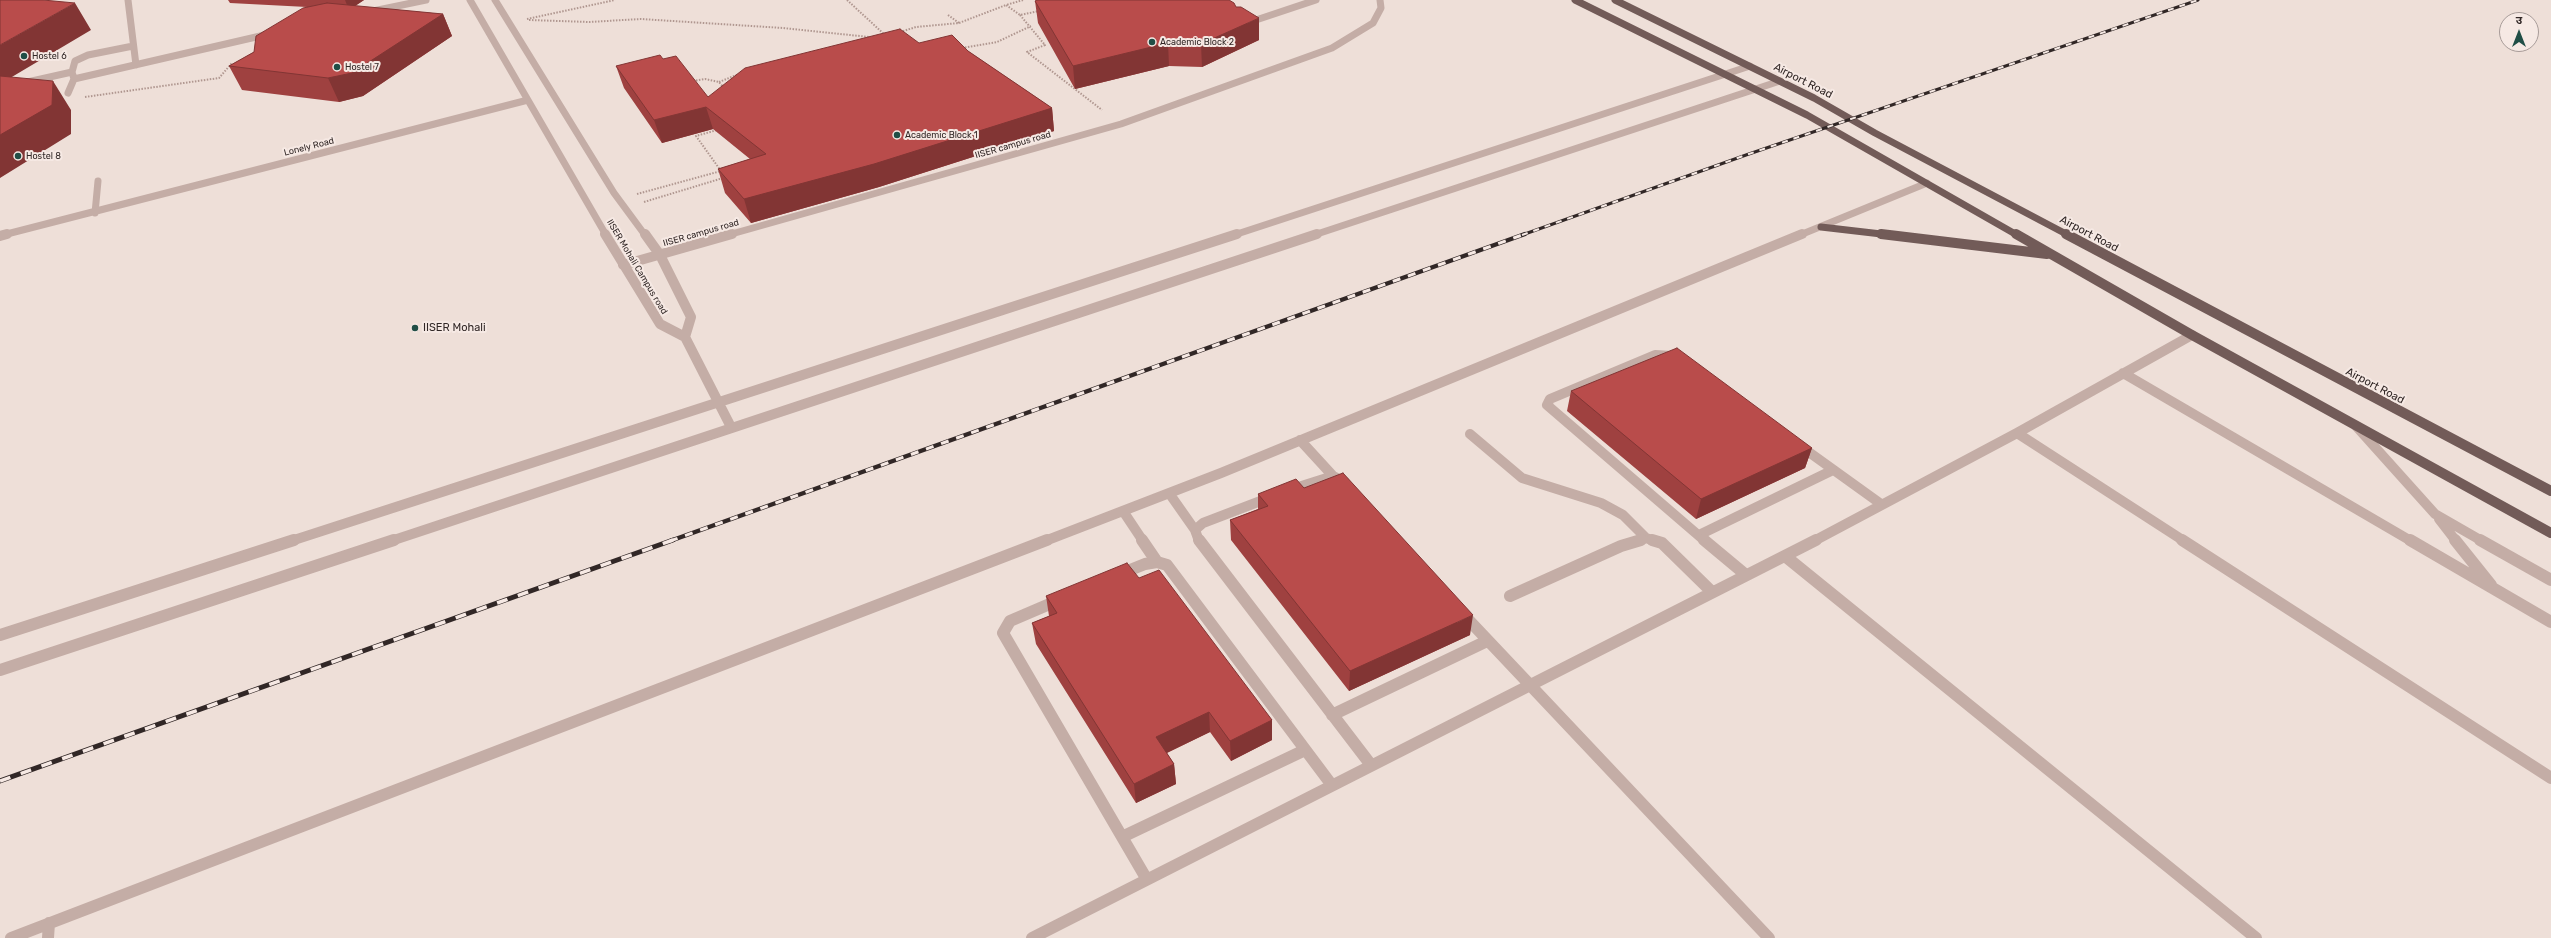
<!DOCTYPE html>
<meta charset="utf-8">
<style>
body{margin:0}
#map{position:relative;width:2551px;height:938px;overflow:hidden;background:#eedfd8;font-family:Rubik,"Noto Sans Devanagari",sans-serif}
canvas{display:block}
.north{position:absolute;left:2499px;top:12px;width:40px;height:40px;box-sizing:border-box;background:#f6e9e4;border:1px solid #a79b98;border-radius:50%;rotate:0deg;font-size:11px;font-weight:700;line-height:16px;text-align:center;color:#312726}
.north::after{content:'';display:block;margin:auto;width:14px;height:18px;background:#204e46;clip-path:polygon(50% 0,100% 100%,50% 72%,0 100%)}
</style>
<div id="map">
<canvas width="2551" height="938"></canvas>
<div class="north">उ</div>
</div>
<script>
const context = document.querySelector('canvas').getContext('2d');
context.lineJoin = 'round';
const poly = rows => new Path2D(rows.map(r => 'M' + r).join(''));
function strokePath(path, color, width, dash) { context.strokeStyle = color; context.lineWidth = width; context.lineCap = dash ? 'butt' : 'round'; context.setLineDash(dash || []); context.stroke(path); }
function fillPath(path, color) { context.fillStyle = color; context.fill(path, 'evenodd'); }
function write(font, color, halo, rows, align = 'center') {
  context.font = font + ' Rubik,sans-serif'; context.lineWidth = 4; context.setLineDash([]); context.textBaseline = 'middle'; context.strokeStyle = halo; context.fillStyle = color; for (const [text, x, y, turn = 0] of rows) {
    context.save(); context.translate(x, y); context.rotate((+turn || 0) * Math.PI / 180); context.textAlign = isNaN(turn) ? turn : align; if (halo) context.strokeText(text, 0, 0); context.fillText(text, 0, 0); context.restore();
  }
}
strokePath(poly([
 [847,0,885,35],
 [1023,0,1006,5,1020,15,1039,11],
 [948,15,959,23],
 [1020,15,1045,45,1027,52,1102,110],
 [527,19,615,0],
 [529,20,589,22,641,19,783,28,869,37],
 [900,32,916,27,959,23,1006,5],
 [962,48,997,42,1031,26],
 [693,81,705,79,719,82,724,88],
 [719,82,739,74],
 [85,97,219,78,232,63],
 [637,194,721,171,696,136,717,130],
 [644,202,723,178]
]), '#b09790', 2, [1.5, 1.5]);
strokePath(poly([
 [128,0,136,65],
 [470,0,606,235],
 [495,0,614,193,645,235],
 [373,11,426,0],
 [1247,23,1316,0],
 [133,46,88,55,75,61,72,72,74,79,269,34],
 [0,88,72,72],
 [68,93,74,79],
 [95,213,98,181],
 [3,235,528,100],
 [728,235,1121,124,1332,48,1373,23,1381,8,1380,0],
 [1234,235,1750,66],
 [1314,235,1780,81],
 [1800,235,1927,183]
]), '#c4ada6', 7);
strokePath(poly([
 [605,234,660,324,685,337],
 [645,234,660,255,691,317,685,337],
 [0,236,7,234],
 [623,265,732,234],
 [685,337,731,427],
 [1672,356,1655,355,1550,399,1547,405,1705,541],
 [2123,373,2411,541],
 [2356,426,2435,514,2482,541],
 [2017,433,2184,541],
 [1470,434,1522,478,1601,503,1623,515,1646,538],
 [1300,440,1333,476],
 [1799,445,1881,504],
 [1289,490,1333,476,1345,482],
 [1169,493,1195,530],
 [1123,511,1143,541],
 [2439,519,2456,541],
 [1699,535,1833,470],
 [291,541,1237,234],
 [391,541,1317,234],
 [1045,541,1221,473,1802,234],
 [1199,541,1195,530,1203,523,1271,497],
 [1637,541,1646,538,1655,541],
 [1814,541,2017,433,2192,335]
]), '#c4ada6', 10);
strokePath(poly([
 [1142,540,1157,562],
 [1199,540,1371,765],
 [1652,540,1662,543,1712,592],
 [1704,540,1746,575],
 [2182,540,2551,778],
 [2410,540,2551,622],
 [2455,540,2491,585],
 [2480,540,2551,580],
 [1785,556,2256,938],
 [1120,574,1145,564,1157,562,1167,565,1331,784],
 [1510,596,1621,546,1641,540],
 [1059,600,1010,621,1003,633,1146,878],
 [1463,614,1769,938],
 [0,635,294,540],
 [0,670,394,540],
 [1332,715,1487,641],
 [1122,837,1305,750],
 [11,938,1047,540],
 [48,938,49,923],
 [1032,938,1816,540]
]), '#c4ada6', 12);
strokePath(poly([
 [1575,0,1807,115,2017,235],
 [1615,0,1814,98,1875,133,2068,235],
 [1821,227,1890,235]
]), '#725b58', 7);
strokePath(poly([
 [1881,234,2047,254],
 [2016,234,2192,335,2551,533],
 [2066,234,2551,491]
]), '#725b58', 10);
const railFar2 = poly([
 [1522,235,1746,155,2198,0]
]);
const railFar1 = poly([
 [670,541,1525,234]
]);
const rail = poly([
 [0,781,673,540]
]);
strokePath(railFar2, '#312726', 3);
strokePath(railFar1, '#312726', 4.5);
strokePath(rail, '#312726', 5);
strokePath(railFar2, '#f6e9e4', 2, [6]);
strokePath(railFar1, '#f6e9e4', 3, [8]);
strokePath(rail, '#f6e9e4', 3.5, [11]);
fillPath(poly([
 [228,0,364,0,355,6,443,14,452,36,363,96,339,102,242,90,229,66,254,52,307,7,230,3],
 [1035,1,1236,7,1259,40,1202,67,1169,66,1075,89,1038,23],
 [919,43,968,51,1052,108,1054,131,879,187,751,223,725,193,718,169,750,159,713,129,662,143,624,88,616,66,663,59,708,97],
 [1571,391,1812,448,1805,468,1696,519,1567,411],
 [1304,488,1470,635,1349,691,1231,540,1230,520,1258,509,1258,494],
 [1139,578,1272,720,1272,740,1231,761,1210,732,1167,753,1174,764,1176,784,1136,803,1036,644,1032,623,1049,616,1046,596]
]), '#9f4140');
fillPath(poly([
 [345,0,364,0,349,10],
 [75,3,91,30,0,84,0,45],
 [443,14,452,36,363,96,339,102,328,78],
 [1259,18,1259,40,1202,67,1201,44],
 [1168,43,1169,66,1075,89,1073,66],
 [53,81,71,110,71,134,0,178,0,135],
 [706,107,713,129,662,143,654,120],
 [1052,108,1054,131,879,187,751,223,744,199],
 [1812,448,1805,468,1696,519,1701,499],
 [1473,615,1470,635,1349,691,1350,671],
 [1209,712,1210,732,1158,757,1156,737],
 [1272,720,1272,740,1231,761,1230,741],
 [1174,764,1176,784,1136,803,1134,784]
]), '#823534');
const building = poly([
 [0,0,43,0,75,3,0,45,0,0],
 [1037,0,1229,0,1234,3,1236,7,1241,7,1259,18,1201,44,1168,43,1073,66,1035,1,1037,0],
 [327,3,443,14,352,73,328,78,229,66,254,52,256,36,303,8,327,3],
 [900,29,919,43,952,35,968,51,1052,108,874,164,744,199,718,169,766,154,706,107,654,120,616,66,660,55,663,59,676,56,708,97,745,68,900,29],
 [0,76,53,81,52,105,0,135,0,76],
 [1677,348,1812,448,1701,499,1571,391,1677,348],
 [1343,473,1473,615,1350,671,1230,520,1268,506,1258,494,1296,479,1304,488,1343,473],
 [1127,563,1139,578,1159,570,1272,720,1230,741,1209,712,1156,737,1174,764,1134,784,1032,623,1057,613,1046,596,1127,563]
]);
fillPath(building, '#b94c4b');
strokePath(building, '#823534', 1);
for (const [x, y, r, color] of [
 [1152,42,4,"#204e46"],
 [24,56,4,"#204e46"],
 [337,67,4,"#204e46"],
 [897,135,4,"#204e46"],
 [18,156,4,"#204e46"],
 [415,328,4,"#204e46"]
]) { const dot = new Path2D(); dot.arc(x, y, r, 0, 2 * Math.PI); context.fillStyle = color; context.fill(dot); strokePath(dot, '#f6e9e4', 1.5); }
write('9px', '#312726', '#f6e9e4', [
 ["Academic Block 2",1160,42],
 ["Hostel 6",32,56],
 ["Hostel 7",345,67],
 ["Academic Block 1",905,135],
 ["Hostel 8",26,156]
], 'left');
write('9px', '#312726', '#f6e9e4', [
 ["IISER campus road",1013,145,-16],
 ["Lonely Road",309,147,-14],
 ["IISER campus road",701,233,-16],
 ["IISER Mohali Campus road",637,267,59]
]);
write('11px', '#312726', '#f6e9e4', [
 ["Airport Road",1803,81,27],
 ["Airport Road",2089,234,28],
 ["Airport Road",2375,386,28]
]);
write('11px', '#312726', '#f6e9e4', [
 ["IISER Mohali",423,328]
], 'left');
</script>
